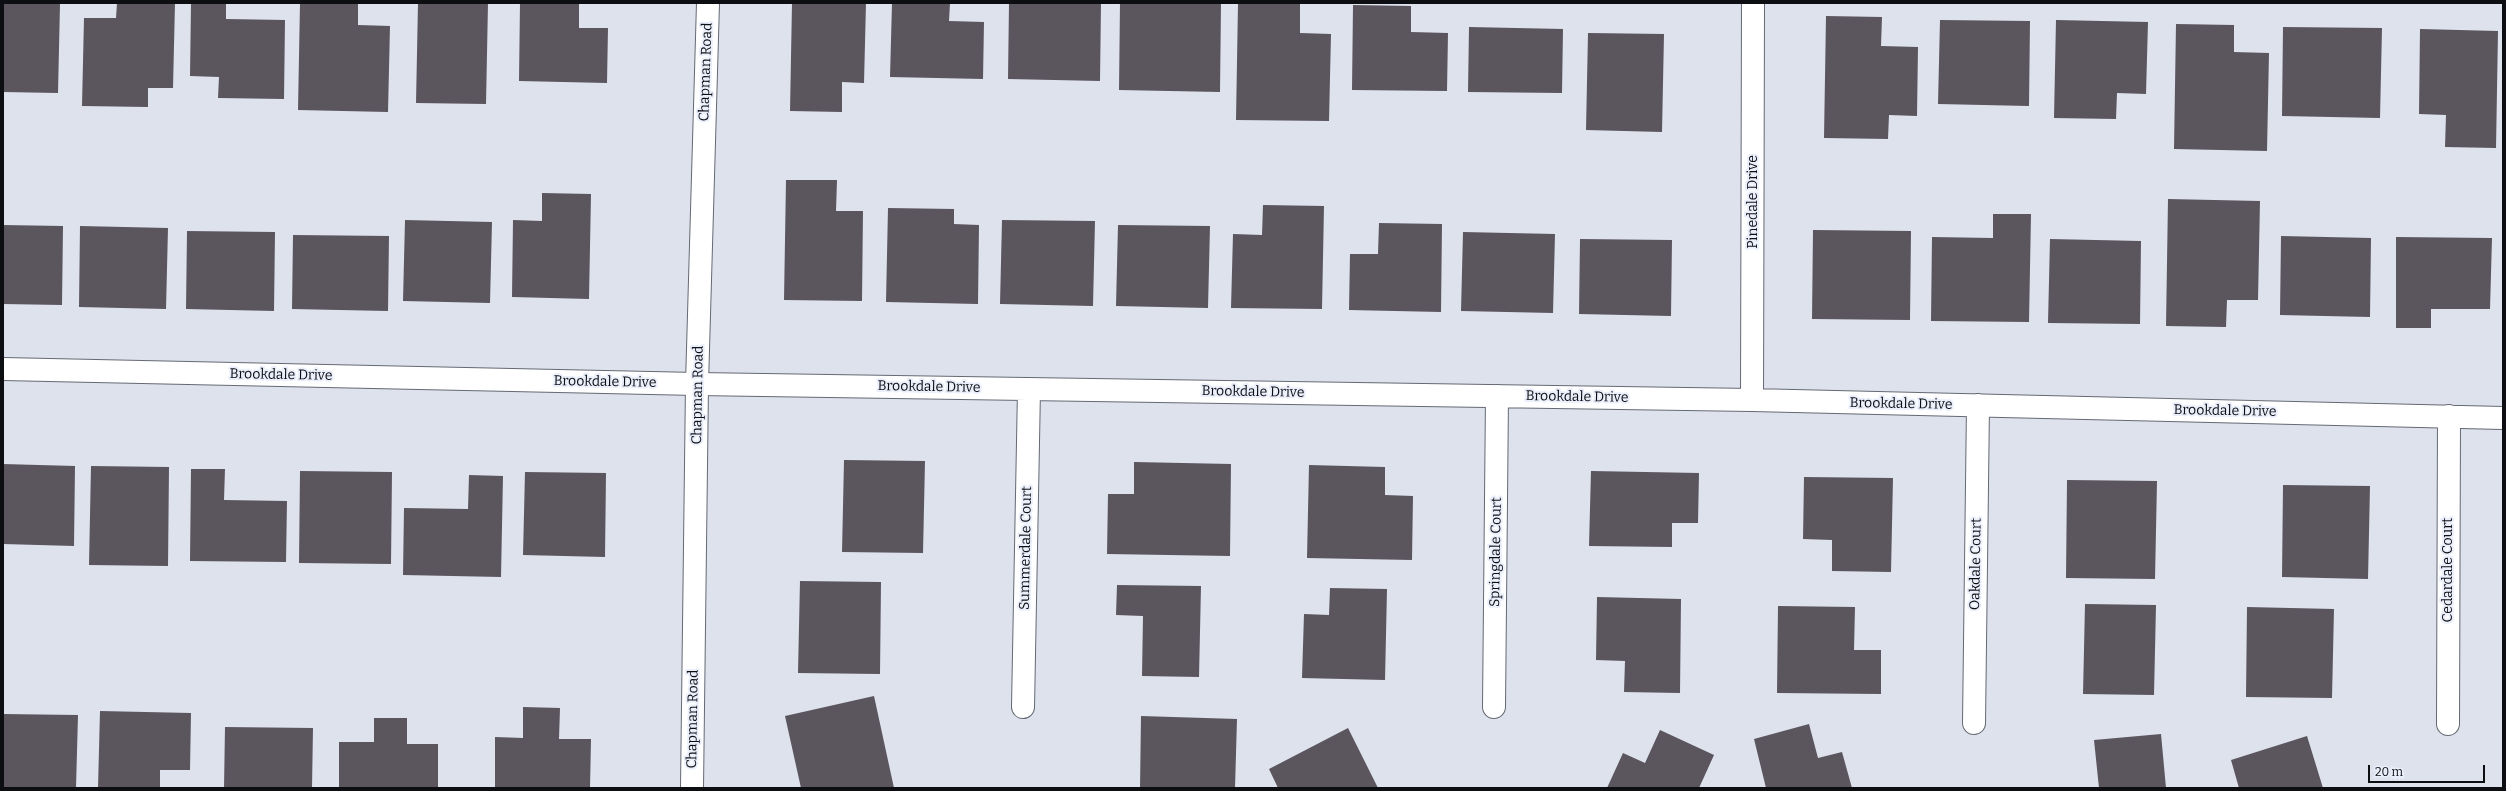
<!DOCTYPE html>
<style>
body{margin:0}
#map{position:relative;width:2506px;height:791px;overflow:hidden;background:#dde2ed;font-family:Bitter,serif}
canvas{display:block}
.frame{position:absolute;inset:0;border:4px solid #0d0e12;pointer-events:none}
.scale{position:absolute;left:2368px;top:765px;width:117px;height:18px;box-sizing:border-box;border:2px solid #0d0e12;border-top:0;padding-left:5px;font-size:12px;line-height:14px;white-space:nowrap;color:#0d0e12;-webkit-text-stroke:3px #eaeffb;paint-order:stroke}
</style>
<div id="map">
<canvas width="2506" height="791"></canvas>
<div class="frame"></div>
<div class="scale">20 m</div>
</div>
<script>
const context = document.querySelector('canvas').getContext('2d');
context.lineJoin = 'round';
function fillPath(path, color) { context.fillStyle = color; context.fill(path, 'evenodd'); }
const poly = rows => new Path2D(rows.map(r => 'M' + r).join(''));
function strokePath(path, color, width, dash) { context.strokeStyle = color; context.lineWidth = width; context.lineCap = dash ? 'butt' : 'round'; context.setLineDash(dash || []); context.stroke(path); }
function write(font, color, halo, rows, align = 'center') {
  context.font = font + ' Bitter,serif'; context.lineWidth = 4; context.setLineDash([]); context.textBaseline = 'middle'; context.strokeStyle = halo; context.fillStyle = color; for (const [text, x, y, turn = 0] of rows) {
    context.save(); context.translate(x, y); context.rotate((+turn || 0) * Math.PI / 180); context.textAlign = isNaN(turn) ? turn : align; if (halo) context.strokeText(text, 0, 0); context.fillText(text, 0, 0); context.restore();
  }
}
fillPath(poly([
 [3,3,60,4,58,93,3,92],
 [117,3,175,3,173,88,148,88,148,107,82,106,84,18,116,18],
 [191,3,226,3,226,19,285,20,284,99,218,98,219,77,190,76],
 [300,3,358,3,358,25,390,26,388,112,298,110],
 [418,3,488,3,486,104,416,103],
 [520,3,579,3,579,28,608,28,607,83,519,81],
 [792,3,866,3,864,83,842,82,842,112,790,111],
 [892,3,950,3,949,21,984,22,983,79,890,77],
 [1009,3,1101,3,1100,81,1008,79],
 [1120,3,1221,3,1220,92,1119,90],
 [1238,3,1300,4,1300,33,1331,34,1329,121,1236,120],
 [1353,5,1411,6,1411,32,1448,33,1447,91,1352,90],
 [1826,16,1882,17,1881,46,1918,47,1917,116,1889,115,1888,139,1824,138],
 [1940,20,2030,21,2029,106,1938,104],
 [2056,20,2148,22,2146,94,2117,93,2116,119,2054,118],
 [2176,24,2234,25,2234,52,2269,53,2267,151,2174,149],
 [1469,27,1563,29,1562,93,1468,92],
 [2283,27,2382,28,2380,118,2282,116],
 [2420,29,2498,31,2496,148,2445,147,2446,115,2419,114],
 [1588,33,1664,34,1662,132,1586,130],
 [786,180,837,180,836,211,863,211,862,301,784,300],
 [542,193,591,194,589,299,512,297,513,220,542,221],
 [2168,199,2260,201,2258,300,2227,300,2226,327,2166,326],
 [1263,205,1324,206,1322,309,1231,308,1233,234,1262,235],
 [888,208,954,209,954,224,979,225,978,304,886,302],
 [1993,214,2031,214,2029,322,1931,321,1932,237,1993,238],
 [405,220,492,222,490,303,403,301],
 [1002,220,1095,221,1093,306,1000,304],
 [1379,223,1442,224,1441,312,1349,310,1350,254,1378,254],
 [3,225,63,226,62,305,3,304],
 [1118,225,1210,226,1208,308,1116,306],
 [80,226,168,228,166,309,79,307],
 [1813,230,1911,231,1910,320,1812,319],
 [187,231,275,232,274,311,186,309],
 [1463,232,1555,234,1553,313,1461,311],
 [293,235,389,236,388,311,292,309],
 [2281,236,2371,238,2370,317,2280,315],
 [2396,237,2492,238,2490,309,2431,309,2431,328,2396,328],
 [1580,239,1672,240,1671,316,1579,314],
 [2050,239,2141,241,2140,324,2048,323],
 [844,460,925,461,923,553,842,552],
 [1134,462,1231,464,1230,556,1107,554,1108,494,1134,494],
 [3,464,75,466,74,546,3,544],
 [1309,465,1385,467,1385,495,1413,496,1412,560,1307,558],
 [91,466,169,467,168,566,89,565],
 [191,469,225,469,224,500,287,501,286,562,190,561],
 [300,471,392,472,391,564,299,563],
 [1591,471,1699,473,1698,523,1672,523,1672,547,1589,546],
 [525,472,606,473,605,557,523,555],
 [469,475,503,476,501,577,403,575,404,508,468,509],
 [1804,477,1893,478,1891,572,1832,571,1832,540,1803,539],
 [2067,480,2157,481,2155,579,2066,578],
 [2283,485,2370,486,2368,579,2282,577],
 [800,581,881,582,880,674,798,673],
 [1117,585,1201,586,1199,677,1142,676,1143,616,1116,615],
 [1330,588,1387,589,1385,680,1302,678,1304,614,1329,615],
 [1597,597,1681,599,1680,693,1624,692,1625,661,1596,660],
 [2085,604,2156,605,2154,695,2083,694],
 [1778,606,1855,607,1854,650,1881,650,1881,694,1777,693],
 [2247,607,2334,609,2332,698,2246,697],
 [874,696,894,788,801,788,785,716],
 [523,707,560,708,559,739,591,739,590,788,495,788,495,737,523,738],
 [100,711,191,713,190,770,160,770,160,788,98,788],
 [3,714,78,715,76,788,3,788],
 [1141,716,1237,719,1235,788,1140,788],
 [374,718,407,718,407,744,438,744,438,788,339,788,339,742,374,742],
 [1809,724,1818,758,1842,752,1852,788,1766,788,1754,739],
 [225,727,313,728,312,788,224,788],
 [1348,728,1378,788,1278,788,1269,769],
 [1660,730,1714,755,1699,788,1607,788,1623,753,1645,763],
 [2161,734,2166,788,2099,788,2094,740],
 [2307,736,2323,788,2239,788,2231,760]
]), '#5b555e');
const minor = poly([
 [3,369,697,384,1752,400,2503,418],
 [1752,400,1753,3],
 [1023,707,1029,389],
 [1494,707,1497,396],
 [1974,723,1978,405],
 [2448,724,2449,416]
]);
const tertiary = poly([
 [692,788,697,384,708,3]
]);
strokePath(minor, '#656973', 24);
strokePath(tertiary, '#656973', 24);
strokePath(minor, '#fff', 22);
strokePath(tertiary, '#fff', 22);
write('14px', '#0d0e12', '#eaeffb', [
 ["Chapman Road",706,72,-88],
 ["Pinedale Drive",1753,202,-90],
 ["Brookdale Drive",281,375,1],
 ["Brookdale Drive",605,382,1],
 ["Brookdale Drive",929,387,1],
 ["Brookdale Drive",1253,392,1],
 ["Chapman Road",698,395,-89],
 ["Brookdale Drive",1577,397,1],
 ["Brookdale Drive",1901,404,1],
 ["Brookdale Drive",2225,411,1],
 ["Summerdale Court",1026,548,-89],
 ["Springdale Court",1496,552,-89],
 ["Oakdale Court",1976,564,-89],
 ["Cedardale Court",2448,570,-90],
 ["Chapman Road",693,719,-89]
]);
</script>
